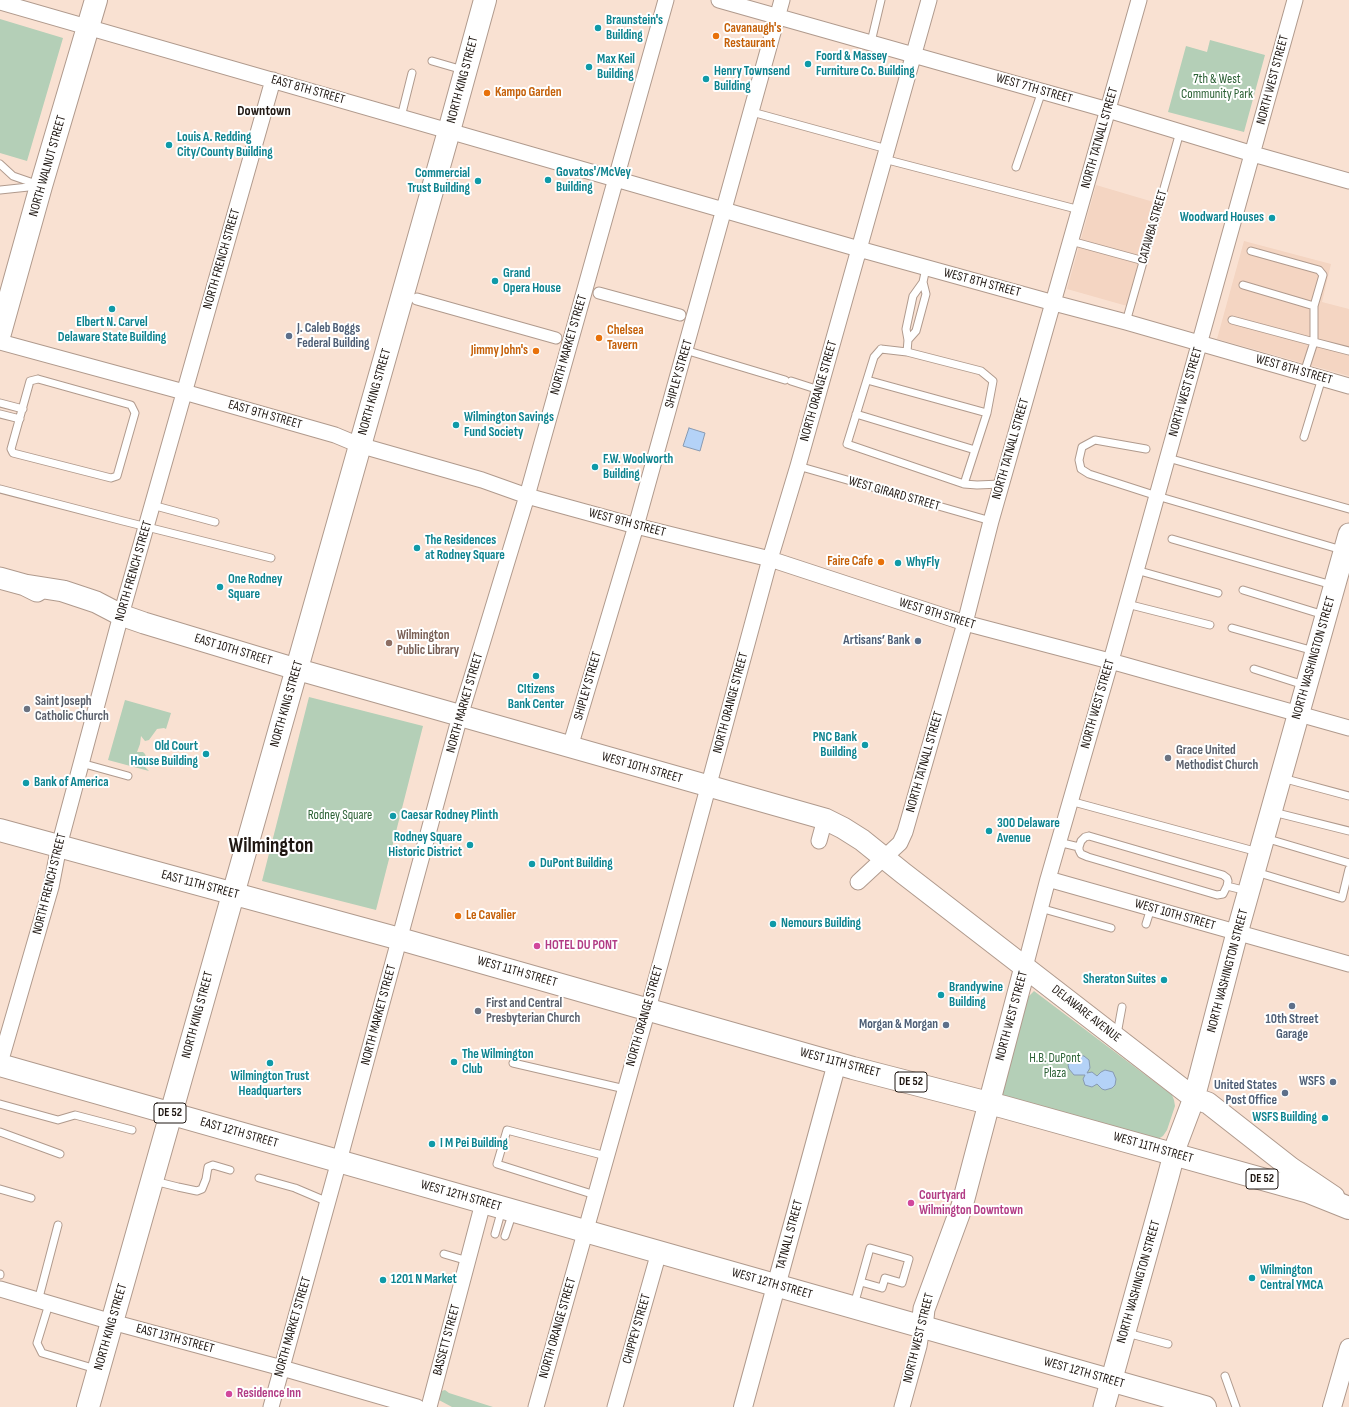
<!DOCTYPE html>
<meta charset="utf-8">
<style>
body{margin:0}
canvas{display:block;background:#f9e1d2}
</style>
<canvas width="1349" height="1407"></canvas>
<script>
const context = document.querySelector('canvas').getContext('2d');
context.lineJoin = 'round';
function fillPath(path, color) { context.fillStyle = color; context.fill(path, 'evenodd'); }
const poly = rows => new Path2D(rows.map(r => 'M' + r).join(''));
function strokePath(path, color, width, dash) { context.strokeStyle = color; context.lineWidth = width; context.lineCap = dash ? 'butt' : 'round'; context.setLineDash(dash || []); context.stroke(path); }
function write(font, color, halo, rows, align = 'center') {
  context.font = font + ' "Sofia Sans Condensed",sans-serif'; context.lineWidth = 4; context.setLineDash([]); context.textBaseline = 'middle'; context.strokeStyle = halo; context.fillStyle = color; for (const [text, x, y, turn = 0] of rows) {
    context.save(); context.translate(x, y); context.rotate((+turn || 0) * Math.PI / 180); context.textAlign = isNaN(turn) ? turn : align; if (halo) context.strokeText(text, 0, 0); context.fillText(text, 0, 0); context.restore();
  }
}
fillPath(poly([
 [1096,185,1157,203,1127,306,1067,289],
 [1244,241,1331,264,1322,302,1349,309,1349,376,1217,339]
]), '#f4d5c2');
fillPath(poly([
 [0,19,63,38,27,161,0,153],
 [1210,40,1265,55,1244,132,1168,112,1186,46,1207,52],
 [309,697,423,726,376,910,262,881],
 [125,700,171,713,166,729,164,728,157,729,149,740,145,741,141,736,140,744,137,752,143,752,145,754,146,757,145,763,145,767,149,771,108,760],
 [1034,991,1172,1095,1174,1100,1175,1106,1167,1130,1163,1136,1158,1139,1004,1098,1001,1093,1024,1001],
 [445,1390,449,1393,493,1407,452,1407,437,1399,438,1392]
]), '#b4cfb7');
const water = poly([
 [689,428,705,433,700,451,683,446,689,428],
 [1078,1055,1084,1056,1089,1060,1090,1068,1087,1073,1092,1072,1097,1076,1101,1072,1105,1070,1113,1072,1116,1079,1115,1085,1112,1088,1105,1090,1102,1089,1097,1084,1092,1087,1085,1085,1083,1079,1085,1075,1074,1075,1069,1069,1068,1065,1071,1059,1078,1055]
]);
fillPath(water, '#b4d2f7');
strokePath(water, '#879ab2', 1);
const service = poly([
 [871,42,881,0],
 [432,61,463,70],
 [752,112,887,149],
 [401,117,412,73],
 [884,159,1080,210],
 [0,164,13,176,39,185],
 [1016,167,1042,91],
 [0,190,38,186],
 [1071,241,1144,261],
 [1243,285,1314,306],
 [1232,320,1314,342,1314,306,1323,275,1319,270,1251,251],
 [1126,322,1180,132],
 [908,340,916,331,926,294,923,282],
 [881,349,907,352,981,371,993,381,987,413,964,484,847,444,874,357,881,349],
 [685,350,785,380],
 [907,352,908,340,906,329,913,296,923,282,926,268],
 [1304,373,1314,342,1349,351],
 [38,379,131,405,135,413,117,476,111,478,13,453,11,449,30,381,38,379],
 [867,380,987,413],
 [791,381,819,390],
 [0,403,23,409],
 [0,414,20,419],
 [856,414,975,450],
 [1304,437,1322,378],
 [1146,449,1095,440,1082,447,1079,460,1081,469,1089,474,1157,496,1342,550],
 [1168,458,1349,509],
 [798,466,991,521],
 [964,484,977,485,1001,484],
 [0,489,123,521,271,558],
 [152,505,215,522],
 [1172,539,1332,585],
 [1136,570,1218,593],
 [1243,590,1324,615],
 [1127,604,1210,625],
 [1232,628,1314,651],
 [1254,669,1304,685],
 [81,763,128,776],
 [1282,778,1349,796],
 [1070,801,1258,852],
 [1273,812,1349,831],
 [1089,836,1223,875,1227,878,1228,881,1227,886,1223,894,1217,895,1088,857,1081,854,1079,850,1079,847,1081,841,1085,837,1089,836],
 [1265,838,1349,863],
 [1058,842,1079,847],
 [1256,872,1342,898,1349,869],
 [1227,886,1247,891],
 [1040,908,1111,928],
 [1146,924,1151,908],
 [1117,1034,1122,1007],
 [513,1063,625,1089],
 [0,1104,58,1120,75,1115,132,1130],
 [0,1132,60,1154],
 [259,1178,295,1188,328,1202],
 [154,1181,178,1187,197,1191,202,1189,206,1179,208,1167,213,1165,230,1170],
 [0,1189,31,1198],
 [595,1195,497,1164,507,1130,606,1156],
 [495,1234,502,1209],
 [505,1236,513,1212],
 [444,1254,468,1261],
 [0,1274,0,1275],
 [38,1301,58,1225],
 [49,1304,37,1343,42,1353,96,1369],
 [854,1305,870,1248,909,1259,902,1283,885,1278,882,1288,861,1282],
 [1127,1333,1168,1344],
 [1225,1376,1236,1407]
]);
const pedestrian = poly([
 [599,293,680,315],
 [417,299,556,338]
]);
const minor = poly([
 [719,0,1108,110,1253,154,1349,181],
 [0,2,859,249,1054,303,1126,322,1349,386],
 [0,342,184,392,335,435,359,445,482,480,527,496,636,526,770,559,965,623,1121,664,1349,728],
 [570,747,636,526,782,0],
 [819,841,825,819],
 [1048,879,1349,964],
 [858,882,900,843,905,832,965,623,991,521,1139,0],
 [1025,967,1048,879,1114,650,1295,0],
 [0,1063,51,887,59,846,121,615,273,80],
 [0,1289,112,1322,282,1368,417,1407],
 [271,1407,339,1161,460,716,527,496,666,0],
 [429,1407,483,1203],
 [536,1407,648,1009,770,559,798,466,929,0],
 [615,1407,659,1252],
 [902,1407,919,1346,922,1327]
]);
const tertiary = poly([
 [743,1407,837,1063],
 [1332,1407,1349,1348]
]);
const secondary = poly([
 [0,578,25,585,37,591],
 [25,585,63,591,96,602,121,615,144,623,296,669,825,819,843,828,862,840,903,873,1194,1098,1208,1103,1291,1168,1334,1197],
 [922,1327,924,1309,962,1206,1025,967],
 [1104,1407,1168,1177,1177,1143,1194,1098,1237,933,1349,534]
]);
const primary = poly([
 [0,333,41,186,96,0],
 [0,830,400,939,853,1068,1004,1107,1309,1192,1349,1208],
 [0,1065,1205,1407],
 [88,1407,449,131,485,0]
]);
strokePath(service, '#b09a8d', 9);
strokePath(pedestrian, '#b09a8d', 13);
strokePath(minor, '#b09a8d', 17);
strokePath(tertiary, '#b09a8d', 20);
strokePath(secondary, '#b09a8d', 23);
strokePath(primary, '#b09a8d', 24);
strokePath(service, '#fff', 7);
strokePath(pedestrian, '#fff', 11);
strokePath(minor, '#fff', 15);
strokePath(tertiary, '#fff', 18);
strokePath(secondary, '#fff', 21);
strokePath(primary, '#fff', 22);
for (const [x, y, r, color] of [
 [598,28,4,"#0f9aa8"],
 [716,36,4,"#e8710a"],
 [808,64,4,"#0f9aa8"],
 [589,67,4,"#0f9aa8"],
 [706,79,4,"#0f9aa8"],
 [487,93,4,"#e8710a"],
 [169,145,4,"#0f9aa8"],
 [548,180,4,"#0f9aa8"],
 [478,181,4,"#0f9aa8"],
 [1272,218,4,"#0f9aa8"],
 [495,281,4,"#0f9aa8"],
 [112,309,4,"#0f9aa8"],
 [289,336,4,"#5c6f8a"],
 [599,338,4,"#e8710a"],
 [536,351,4,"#e8710a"],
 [456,425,4,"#0f9aa8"],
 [595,467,4,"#0f9aa8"],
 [417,548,4,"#0f9aa8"],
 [881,562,4,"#e8710a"],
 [898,563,4,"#0f9aa8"],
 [220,587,4,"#0f9aa8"],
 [918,641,4,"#5c6f8a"],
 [389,643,4,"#8d6e63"],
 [536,676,4,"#0f9aa8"],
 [27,709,4,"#6b7280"],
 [865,745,4,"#0f9aa8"],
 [206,754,4,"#0f9aa8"],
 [1168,758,4,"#6b7280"],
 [26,783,4,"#0f9aa8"],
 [393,816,4,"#0f9aa8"],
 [989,831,4,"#0f9aa8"],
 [470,845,4,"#0f9aa8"],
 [532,864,4,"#0f9aa8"],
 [458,916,4,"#e8710a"],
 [773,924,4,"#0f9aa8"],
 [537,946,4,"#d1479c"],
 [1164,980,4,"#0f9aa8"],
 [941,995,4,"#0f9aa8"],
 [1292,1006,4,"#5c6f8a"],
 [478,1011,4,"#6b7280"],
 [946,1025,4,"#5c6f8a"],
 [454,1062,4,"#0f9aa8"],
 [270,1063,4,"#0f9aa8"],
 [1333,1082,4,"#5c6f8a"],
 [1285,1093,4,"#5c6f8a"],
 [1325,1118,4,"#0f9aa8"],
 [432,1144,4,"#0f9aa8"],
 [911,1203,4,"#d1479c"],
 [1252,1278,4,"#0f9aa8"],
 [383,1280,4,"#0f9aa8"],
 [229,1394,4,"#d1479c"]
]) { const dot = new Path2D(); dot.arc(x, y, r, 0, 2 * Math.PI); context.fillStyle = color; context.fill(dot); strokePath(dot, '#fff', 1.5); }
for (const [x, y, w] of [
 [911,1082,32],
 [170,1113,32],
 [1262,1179,32]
]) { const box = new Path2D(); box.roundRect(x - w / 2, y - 10, w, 20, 3); context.fillStyle = '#fff'; context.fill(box); strokePath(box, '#1f1712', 1); }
write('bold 12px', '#1f1712', null, [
 ["DE 52",911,1082],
 ["DE 52",170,1113],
 ["DE 52",1262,1179]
]);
write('bold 13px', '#0d838f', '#fff', [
 ["Braunstein's",606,21],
 ["Building",606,36],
 ["Foord & Massey",816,57],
 ["Furniture Co. Building",816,72],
 ["Max Keil",597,60],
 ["Building",597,75],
 ["Henry Townsend",714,72],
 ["Building",714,87],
 ["Louis A. Redding",177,138],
 ["City/County Building",177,153],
 ["Govatos'/McVey",556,173],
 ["Building",556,188],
 ["Commercial",470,174,"right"],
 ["Trust Building",470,189,"right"],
 ["Woodward Houses",1264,218,"right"],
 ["Grand",503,274],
 ["Opera House",503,289],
 ["Elbert N. Carvel",112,323,"center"],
 ["Delaware State Building",112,338,"center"],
 ["Wilmington Savings",464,418],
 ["Fund Society",464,433],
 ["F.W. Woolworth",603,460],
 ["Building",603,475],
 ["The Residences",425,541],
 ["at Rodney Square",425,556],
 ["WhyFly",906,563],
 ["One Rodney",228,580],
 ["Square",228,595],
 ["CItizens",536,690,"center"],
 ["Bank Center",536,705,"center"],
 ["PNC Bank",857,738,"right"],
 ["Building",857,753,"right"],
 ["Old Court",198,747,"right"],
 ["House Building",198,762,"right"],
 ["Bank of America",34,783],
 ["Caesar Rodney Plinth",401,816],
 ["300 Delaware",997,824],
 ["Avenue",997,839],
 ["Rodney Square",462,838,"right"],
 ["Historic District",462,853,"right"],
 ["DuPont Building",540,864],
 ["Nemours Building",781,924],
 ["Sheraton Suites",1156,980,"right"],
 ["Brandywine",949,988],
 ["Building",949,1003],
 ["The Wilmington",462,1055],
 ["Club",462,1070],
 ["Wilmington Trust",270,1077,"center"],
 ["Headquarters",270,1092,"center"],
 ["WSFS Building",1317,1118,"right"],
 ["I M Pei Building",440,1144],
 ["Wilmington",1260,1271],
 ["Central YMCA",1260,1286],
 ["1201 N Market",391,1280]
], 'left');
write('bold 13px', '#c56008', '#fff', [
 ["Cavanaugh's",724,29],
 ["Restaurant",724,44],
 ["Kampo Garden",495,93],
 ["Chelsea",607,331],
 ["Tavern",607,346],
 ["Jimmy John's",528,351,"right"],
 ["Faire Cafe",873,562,"right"],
 ["Le Cavalier",466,916]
], 'left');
write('13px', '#1f1712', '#fff', [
 ["NORTH KING STREET",463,80,-75],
 ["NORTH WEST STREET",1273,80,-75],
 ["WEST 7TH STREET",1034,89,16],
 ["EAST 8TH STREET",308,90,16],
 ["NORTH TATNALL STREET",1100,138,-74],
 ["NORTH WALNUT STREET",48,166,-74],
 ["CATAWBA STREET",1153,227,-74],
 ["NORTH FRENCH STREET",222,259,-74],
 ["WEST 8TH STREET",982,283,15],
 ["NORTH MARKET STREET",569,345,-74],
 ["WEST 8TH STREET",1294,370,16],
 ["SHIPLEY STREET",679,374,-74],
 ["NORTH ORANGE STREET",819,391,-74],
 ["NORTH KING STREET",375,392,-74],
 ["NORTH WEST STREET",1186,392,-74],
 ["EAST 9TH STREET",265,415,16],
 ["NORTH TATNALL STREET",1011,449,-74],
 ["WEST GIRARD STREET",894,494,16],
 ["WEST 9TH STREET",627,523,15],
 ["NORTH FRENCH STREET",134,571,-74],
 ["WEST 9TH STREET",937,614,17],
 ["EAST 10TH STREET",233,650,17],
 ["NORTH WASHINGTON STREET",1314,658,-74],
 ["SHIPLEY STREET",588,686,-74],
 ["NORTH MARKET STREET",465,703,-74],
 ["NORTH ORANGE STREET",731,703,-75],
 ["NORTH KING STREET",287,704,-74],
 ["NORTH WEST STREET",1098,704,-74],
 ["NORTH TATNALL STREET",925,762,-74],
 ["WEST 10TH STREET",642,768,16],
 ["NORTH FRENCH STREET",50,884,-76],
 ["EAST 11TH STREET",200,885,15],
 ["WEST 10TH STREET",1175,915,16],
 ["NORTH WASHINGTON STREET",1228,971,-75],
 ["WEST 11TH STREET",517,972,16],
 ["DELAWARE AVENUE",1086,1014,38],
 ["NORTH KING STREET",198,1015,-75],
 ["NORTH MARKET STREET",379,1015,-75],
 ["NORTH ORANGE STREET",645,1016,-74],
 ["NORTH WEST STREET",1012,1016,-75],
 ["WEST 11TH STREET",840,1063,15],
 ["EAST 12TH STREET",239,1133,16],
 ["WEST 11TH STREET",1153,1148,16],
 ["WEST 12TH STREET",461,1196,16],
 ["TATNALL STREET",790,1235,-75],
 ["NORTH WASHINGTON STREET",1139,1282,-74],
 ["WEST 12TH STREET",772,1284,16],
 ["NORTH KING STREET",111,1327,-74],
 ["NORTH MARKET STREET",293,1327,-74],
 ["NORTH ORANGE STREET",558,1328,-74],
 ["CHIPPEY STREET",637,1329,-74],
 ["NORTH WEST STREET",919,1338,-76],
 ["EAST 13TH STREET",175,1339,15],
 ["BASSETT STREET",447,1340,-75],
 ["WEST 12TH STREET",1084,1373,16]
]);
write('13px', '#2b6034', '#fff', [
 ["7th & West",1217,80],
 ["Community Park",1217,95],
 ["Rodney Square",340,816],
 ["H.B. DuPont",1055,1059],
 ["Plaza",1055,1074]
]);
write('bold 13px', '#4e5e75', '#fff', [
 ["J. Caleb Boggs",297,329,"left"],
 ["Federal Building",297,344,"left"],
 ["Artisans’ Bank",910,641],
 ["10th Street",1292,1020,"center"],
 ["Garage",1292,1035,"center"],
 ["Morgan & Morgan",938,1025],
 ["WSFS",1325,1082],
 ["United States",1277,1086],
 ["Post Office",1277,1101]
], 'right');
write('bold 13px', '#785e54', '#fff', [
 ["Wilmington",397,636],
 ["Public Library",397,651]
], 'left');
write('bold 13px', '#5b616d', '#fff', [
 ["Saint Joseph",35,702],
 ["Catholic Church",35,717],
 ["Grace United",1176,751],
 ["Methodist Church",1176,766],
 ["First and Central",486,1004],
 ["Presbyterian Church",486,1019]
], 'left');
write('bold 13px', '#b23c85', '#fff', [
 ["HOTEL DU PONT",545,946],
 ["Courtyard",919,1196],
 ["Wilmington Downtown",919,1211],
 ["Residence Inn",237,1394]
], 'left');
write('bold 14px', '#1f1712', '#fff', [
 ["Downtown",264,111]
]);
write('bold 21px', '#1f1712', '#fff', [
 ["Wilmington",271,847]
]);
</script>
